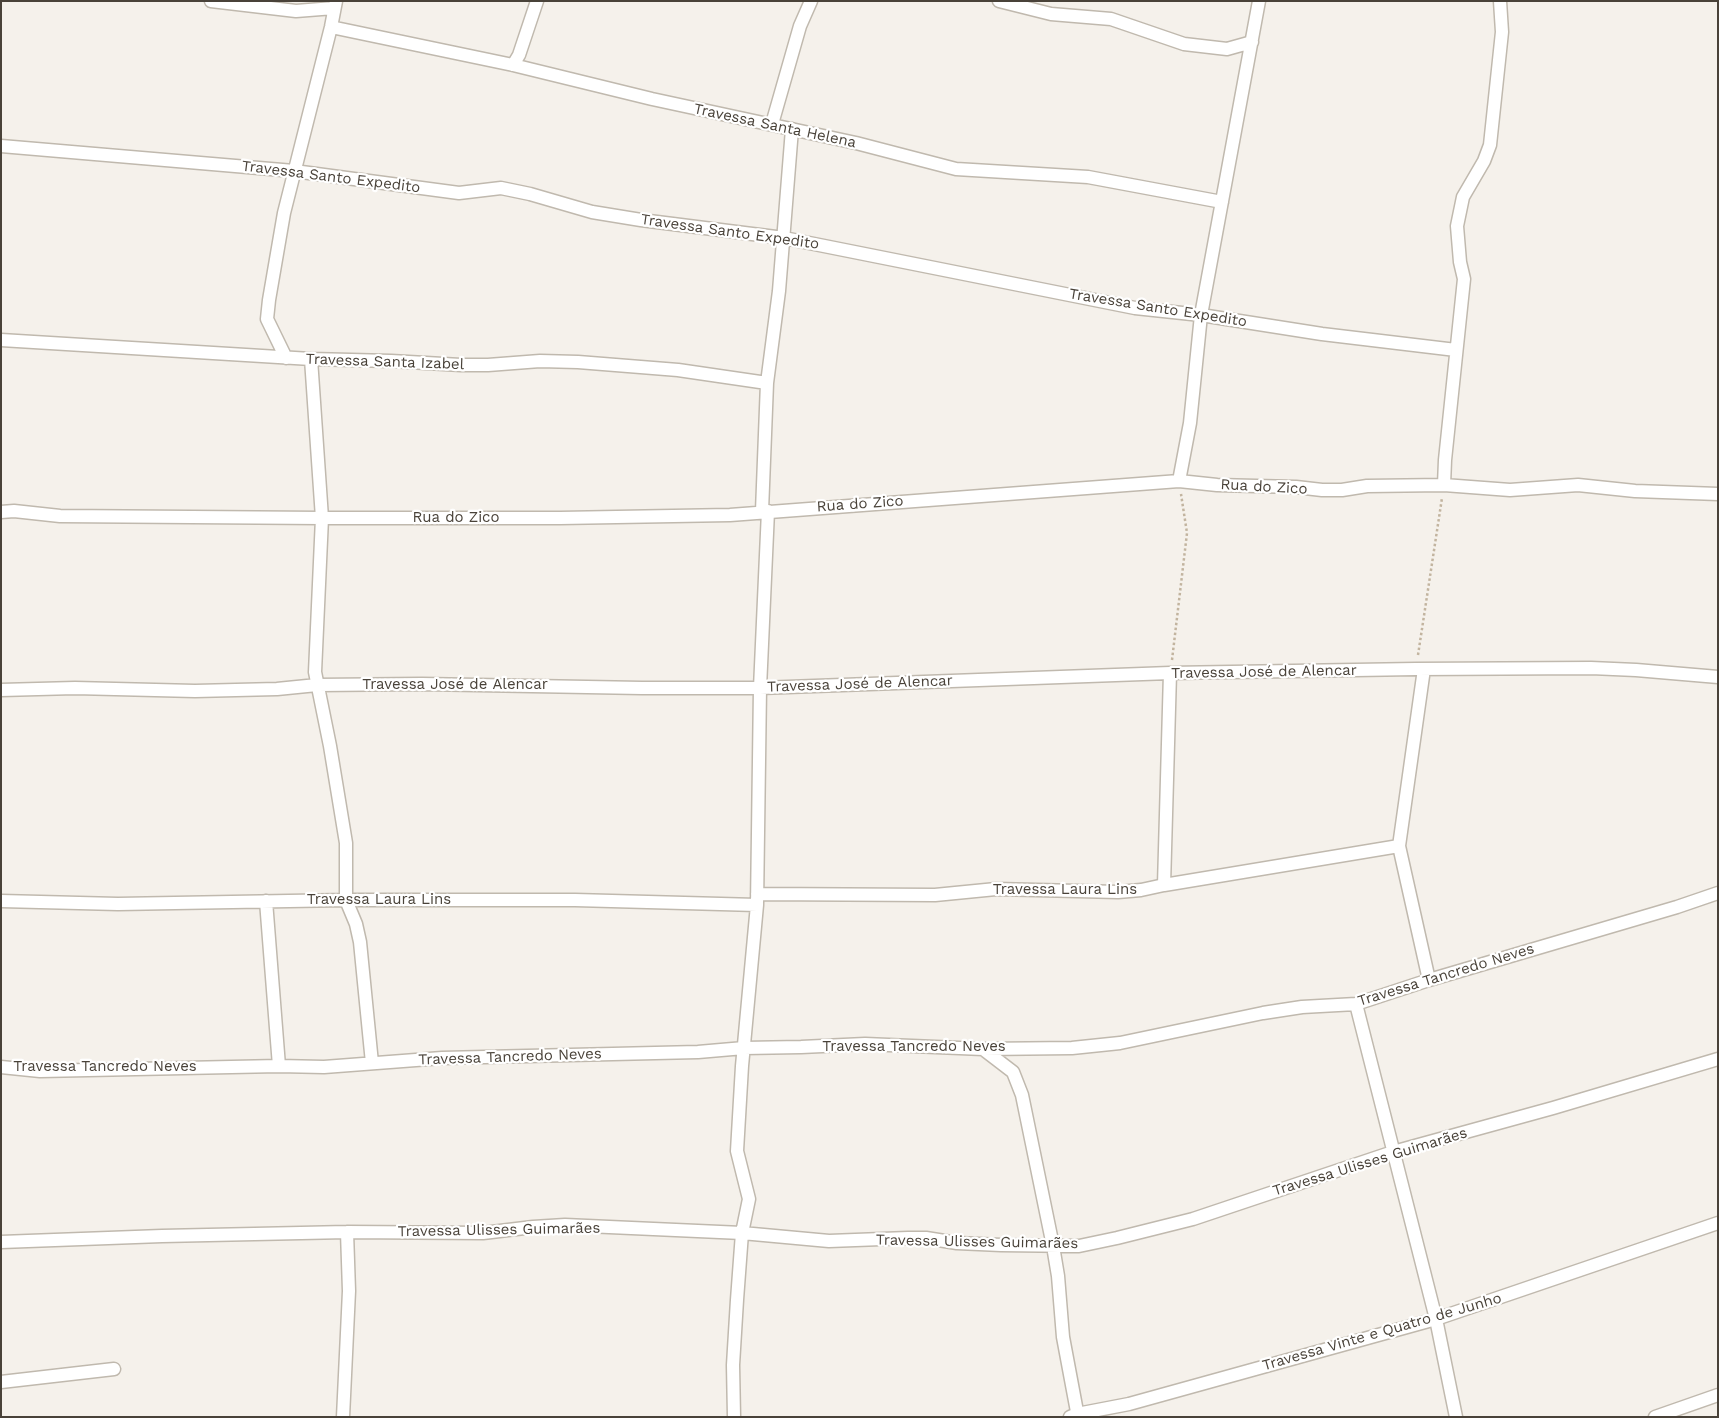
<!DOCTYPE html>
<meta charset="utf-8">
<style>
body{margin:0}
#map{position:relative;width:1719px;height:1418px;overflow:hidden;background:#f5f1eb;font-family:"Work Sans",sans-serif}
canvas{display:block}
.frame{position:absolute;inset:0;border:2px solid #494239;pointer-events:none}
</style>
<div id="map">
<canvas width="1719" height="1418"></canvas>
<div class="frame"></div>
</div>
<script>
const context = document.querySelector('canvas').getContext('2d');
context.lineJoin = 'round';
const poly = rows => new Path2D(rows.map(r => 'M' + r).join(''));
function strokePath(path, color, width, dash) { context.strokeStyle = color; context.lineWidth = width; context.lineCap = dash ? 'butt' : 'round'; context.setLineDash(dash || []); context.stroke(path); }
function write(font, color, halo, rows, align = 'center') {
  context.font = font + ' "Work Sans",sans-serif'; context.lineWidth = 4.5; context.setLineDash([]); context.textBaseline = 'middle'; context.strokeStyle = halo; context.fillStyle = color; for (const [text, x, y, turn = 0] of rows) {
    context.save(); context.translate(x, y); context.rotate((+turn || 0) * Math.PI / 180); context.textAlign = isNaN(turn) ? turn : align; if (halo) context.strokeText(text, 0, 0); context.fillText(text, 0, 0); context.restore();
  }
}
const street = poly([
 [211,1,296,11,334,8],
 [999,1,1051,14,1111,19,1184,44,1227,49,1252,42],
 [331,27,513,65,652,99,856,143,956,169,1088,177,1222,202],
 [513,65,519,55,537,1],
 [772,124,800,26,811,1],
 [1,146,294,171,459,193,501,188,530,194,592,212,641,220,784,238,1135,308,1201,315,1322,334,1456,350],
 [1,340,311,359,391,361,461,365,488,365,540,361,578,362,678,370,767,383],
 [286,358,267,319,269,300,284,213,331,27,336,1],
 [311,359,322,518,315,672,330,746,346,843,346,900,356,924,360,942,372,1063],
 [1179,481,1190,423,1201,315,1259,1],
 [1444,485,1445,460,1464,279,1460,262,1457,226,1463,197,1484,161,1490,145,1502,32,1500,1],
 [762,511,767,383,779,291,792,129],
 [1,512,14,511,60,516,322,518,560,518,730,515,1179,481,1217,485,1296,487,1322,490,1342,490,1367,486,1444,485,1510,490,1578,485,1635,491,1718,494],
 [1424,669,1399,846,1429,980],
 [1,690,75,688,195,691,277,689,317,685,422,684,642,688,760,688,1170,673,1416,669,1591,668,1636,670,1718,677],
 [1164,885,1170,673],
 [757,894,935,895,996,889,1118,892,1141,890,1164,885,1399,846],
 [1,901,118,904,346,900,575,900,757,905],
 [266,901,279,1066],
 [1356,1004,1436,1319,1456,1417],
 [983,1049,1013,1072,1022,1095,1053,1246,1058,1276,1063,1337,1078,1417],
 [1,1067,40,1071,279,1066,324,1067,442,1058,698,1052,744,1048,801,1047,865,1044,983,1049,1072,1048,1120,1043,1263,1013,1302,1007,1356,1004,1429,980,1677,907,1718,893],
 [1,1242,162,1236,347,1232,483,1233,533,1227,565,1225,742,1233,829,1241,908,1238,926,1238,957,1243,1001,1245,1079,1246,1117,1238,1193,1219,1393,1152,1553,1108,1718,1059],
 [1,1382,114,1369],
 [343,1417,349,1291,347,1232],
 [734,1417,733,1365,737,1300,742,1233,749,1199,737,1151,742,1066,757,905,760,688,768,511],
 [1070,1417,1077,1414,1129,1404,1436,1319,1718,1223],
 [1655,1417,1718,1395]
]);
strokePath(street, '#c0b9ae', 15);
strokePath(poly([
 [1418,655,1442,498],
 [1172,660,1187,533,1181,494]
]), '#c2b49f', 2.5, [2.5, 2.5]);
strokePath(street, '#fff', 12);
write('15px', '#494239', '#fff', [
 ["Travessa Santa Helena",775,126,12],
 ["Travessa Santo Expedito",331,177,7],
 ["Travessa Santo Expedito",730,232,8],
 ["Travessa Santo Expedito",1158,308,9],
 ["Travessa Santa Izabel",385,362,2],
 ["Rua do Zico",1264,487,3],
 ["Rua do Zico",860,504,-4],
 ["Rua do Zico",456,518],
 ["Travessa José de Alencar",1264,672,-1],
 ["Travessa José de Alencar",860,684,-2],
 ["Travessa José de Alencar",455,685],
 ["Travessa Laura Lins",1065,890],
 ["Travessa Laura Lins",379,900],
 ["Travessa Tancredo Neves",1446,975,-17],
 ["Travessa Tancredo Neves",914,1047],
 ["Travessa Tancredo Neves",510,1057,-2],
 ["Travessa Tancredo Neves",105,1067],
 ["Travessa Ulisses Guimarães",1370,1162,-17],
 ["Travessa Ulisses Guimarães",499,1230,-1],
 ["Travessa Ulisses Guimarães",977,1242,1],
 ["Travessa Vinte e Quatro de Junho",1382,1332,-16]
]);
</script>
